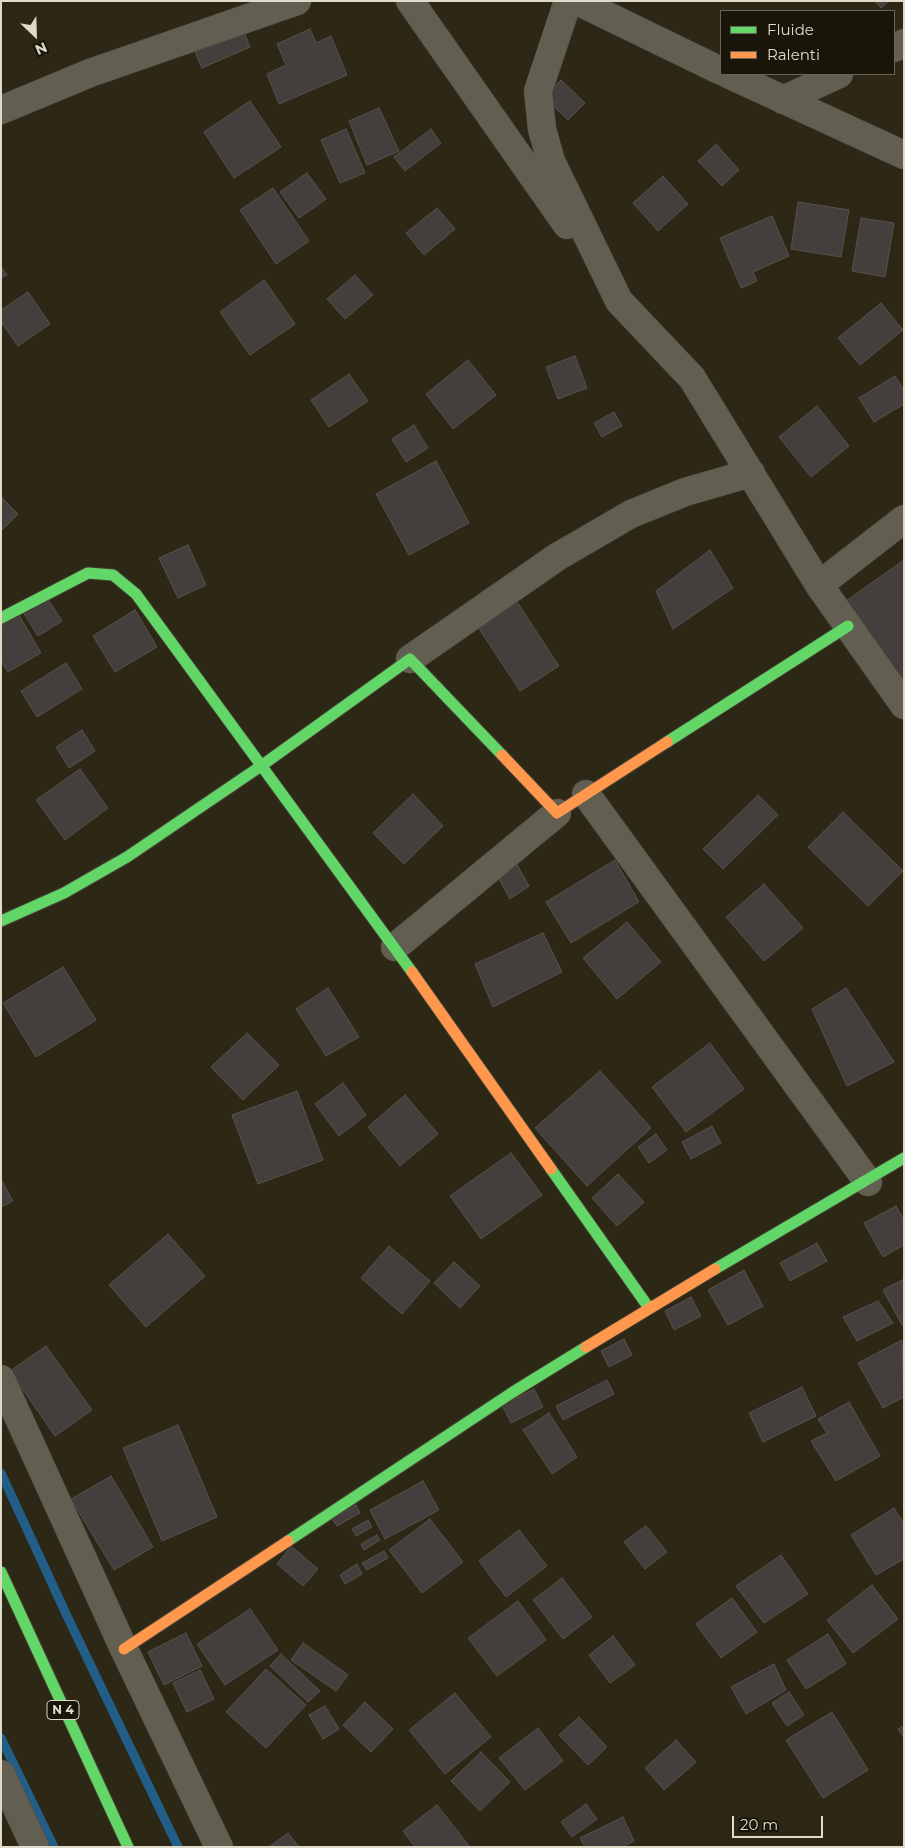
<!DOCTYPE html>
<style>
body{margin:0}
#map{position:relative;width:905px;height:1848px;overflow:hidden;background:#2d2716;font-family:Montserrat,sans-serif}
canvas{display:block}
.frame{position:absolute;inset:0;border:2px solid #e0dbc9;pointer-events:none}
.legend{position:absolute;left:720px;top:10px;width:175px;height:65px;box-sizing:border-box;background:#191508;border:1px solid #696455;margin:0;padding:6px 9px;list-style:none;font-size:15px;color:#e0dbc9}
.legend li{display:flex;align-items:center;gap:10px;height:25px}
.legend b{width:25px;border:1px solid #696455}
.north{position:absolute;left:10px;top:10px;width:50px;height:50px;-webkit-text-stroke:4px #191508;paint-order:stroke;rotate:156deg;font-size:14px;font-weight:700;line-height:20px;text-align:center;color:#e0dbc9}
.north::after{content:'';display:block;margin:auto;width:18px;height:22px;background:#e0dbc9;clip-path:polygon(50% 0,100% 100%,50% 72%,0 100%)}
.scale{position:absolute;left:732px;top:1816px;width:91px;height:22px;box-sizing:border-box;border:2px solid #e0dbc9;border-top:0;padding-left:6px;font-size:15px;line-height:18px;white-space:nowrap;color:#e0dbc9;-webkit-text-stroke:4px #191508;paint-order:stroke}
</style>
<div id="map">
<canvas width="905" height="1848"></canvas>
<div class="frame"></div>
<ul class="legend">
<li><b style="height:6px;background:#63d668"></b>Fluide</li>
<li><b style="height:6px;background:#ff974d"></b>Ralenti</li>
</ul>
<div class="north">N</div>
<div class="scale">20 m</div>
</div>
<script>
const context = document.querySelector('canvas').getContext('2d');
context.lineJoin = 'round';
const poly = rows => new Path2D(rows.map(r => 'M' + r).join(''));
function strokePath(path, color, width, dash) { context.strokeStyle = color; context.lineWidth = width; context.lineCap = dash ? 'butt' : 'round'; context.setLineDash(dash || []); context.stroke(path); }
function fillPath(path, color) { context.fillStyle = color; context.fill(path, 'evenodd'); }
function write(font, color, halo, rows, align = 'center') {
  context.font = font + ' Montserrat,sans-serif'; context.lineWidth = 4; context.setLineDash([]); context.textBaseline = 'middle'; context.strokeStyle = halo; context.fillStyle = color; for (const [text, x, y, turn = 0] of rows) {
    context.save(); context.translate(x, y); context.rotate((+turn || 0) * Math.PI / 180); context.textAlign = isNaN(turn) ? turn : align; if (halo) context.strokeText(text, 0, 0); context.fillText(text, 0, 0); context.restore();
  }
}
strokePath(poly([
 [1,1473,67,1616,178,1847],
 [1,1738,54,1847]
]), '#225e88', 9);
const building = poly([
 [875,1,889,1,881,8,875,1],
 [310,29,316,43,331,36,347,75,279,104,267,74,286,65,277,44,310,29],
 [244,32,250,47,202,68,195,52,244,32],
 [561,80,585,103,568,120,544,97,561,80],
 [250,101,281,147,234,178,204,132,250,101],
 [379,108,399,151,367,165,349,121,379,108],
 [346,129,365,173,340,183,321,140,346,129],
 [431,129,441,143,405,171,394,157,431,129],
 [716,144,739,170,722,186,698,161,716,144],
 [307,173,326,199,299,218,280,192,307,173],
 [663,176,688,204,658,231,633,203,663,176],
 [273,188,309,241,276,264,240,210,273,188],
 [798,202,849,210,841,257,791,249,798,202],
 [437,208,455,229,424,255,406,233,437,208],
 [772,216,789,256,753,272,757,281,741,288,720,238,772,216],
 [861,218,894,223,885,277,852,271,861,218],
 [1,266,7,275,1,278,1,266],
 [355,275,373,295,345,319,327,299,355,275],
 [264,280,295,324,250,355,220,312,264,280],
 [28,292,50,324,18,346,1,322,1,310,28,292],
 [881,303,903,330,860,365,838,338,881,303],
 [575,356,587,388,558,399,546,367,575,356],
 [468,360,496,395,453,429,426,394,468,360],
 [349,374,368,401,329,427,311,400,349,374],
 [895,376,904,390,904,404,874,422,859,398,895,376],
 [817,406,849,446,811,477,779,437,817,406],
 [614,412,622,426,602,437,594,423,614,412],
 [414,425,428,448,406,462,392,439,414,425],
 [436,461,469,523,409,555,376,494,436,461],
 [1,497,18,514,1,531,1,497],
 [188,545,206,585,178,598,159,558,188,545],
 [710,550,733,588,673,629,656,591,710,550],
 [904,560,904,694,840,605,904,560],
 [47,598,62,621,38,636,23,612,47,598],
 [515,599,559,666,520,691,476,624,515,599],
 [135,610,157,647,115,672,93,636,135,610],
 [19,615,41,653,8,672,1,661,1,626,19,615],
 [66,663,82,689,37,717,21,691,66,663],
 [82,730,95,751,69,768,56,747,82,730],
 [80,769,108,808,65,840,36,800,80,769],
 [413,794,443,826,404,864,373,833,413,794],
 [758,795,778,815,723,869,703,849,758,795],
 [843,812,903,871,868,906,808,847,843,812],
 [615,860,639,902,571,943,546,902,615,860],
 [515,861,529,886,510,899,496,873,515,861],
 [764,884,803,928,764,961,726,917,764,884],
 [627,922,661,962,617,999,583,958,627,922],
 [543,933,562,972,493,1007,475,964,543,933],
 [63,967,96,1020,36,1057,3,1003,63,967],
 [328,988,359,1037,326,1056,296,1009,328,988],
 [846,988,894,1062,847,1086,812,1009,846,988],
 [247,1033,279,1065,243,1100,211,1067,247,1033],
 [710,1043,744,1089,686,1132,652,1087,710,1043],
 [600,1071,651,1128,587,1186,535,1128,600,1071],
 [343,1083,366,1115,339,1136,315,1104,343,1083],
 [297,1091,323,1160,258,1184,232,1115,297,1091],
 [405,1095,438,1134,400,1166,368,1127,405,1095],
 [712,1126,721,1143,691,1159,682,1142,712,1126],
 [656,1134,667,1150,649,1163,638,1147,656,1134],
 [511,1153,542,1195,481,1239,450,1196,511,1153],
 [618,1174,644,1202,617,1226,592,1198,618,1174],
 [1,1179,13,1201,1,1207,1,1179],
 [896,1206,904,1220,904,1245,883,1257,864,1223,896,1206],
 [168,1234,205,1276,146,1327,109,1285,168,1234],
 [817,1243,827,1261,790,1281,780,1263,817,1243],
 [389,1246,430,1281,402,1314,361,1278,389,1246],
 [454,1262,480,1286,460,1308,434,1283,454,1262],
 [744,1270,763,1306,728,1325,708,1290,744,1270],
 [904,1279,904,1324,902,1325,883,1290,904,1279],
 [691,1297,701,1316,674,1330,665,1311,691,1297],
 [878,1301,893,1323,857,1341,843,1317,878,1301],
 [624,1339,632,1355,609,1367,601,1351,624,1339],
 [902,1340,904,1397,883,1408,858,1363,902,1340],
 [46,1346,92,1410,55,1436,10,1371,46,1346],
 [607,1380,614,1394,563,1420,556,1406,607,1380],
 [802,1387,816,1416,763,1442,749,1413,802,1387],
 [534,1389,543,1407,511,1423,502,1405,534,1389],
 [849,1402,880,1456,836,1481,811,1441,827,1433,818,1419,849,1402],
 [549,1413,577,1457,552,1474,523,1430,549,1413],
 [178,1425,217,1517,162,1541,123,1448,178,1425],
 [111,1476,153,1547,114,1570,71,1499,111,1476],
 [423,1481,439,1510,385,1539,370,1510,423,1481],
 [356,1505,360,1513,337,1526,332,1519,356,1505],
 [894,1508,904,1524,904,1559,876,1575,851,1535,894,1508],
 [430,1519,463,1562,422,1593,389,1550,430,1519],
 [368,1520,372,1527,356,1536,352,1529,368,1520],
 [646,1526,667,1552,645,1569,624,1542,646,1526],
 [519,1530,547,1566,506,1597,479,1561,519,1530],
 [377,1535,380,1540,364,1550,361,1544,377,1535],
 [291,1546,318,1569,303,1586,277,1564,291,1546],
 [384,1551,388,1558,367,1570,362,1563,384,1551],
 [781,1555,808,1594,764,1623,736,1586,781,1555],
 [357,1564,362,1574,345,1584,340,1575,357,1564],
 [562,1578,592,1617,563,1639,533,1600,562,1578],
 [872,1585,898,1619,853,1653,827,1620,872,1585],
 [732,1598,757,1632,721,1658,696,1624,732,1598],
 [518,1601,546,1640,497,1676,468,1638,518,1601],
 [250,1609,278,1650,225,1685,197,1644,250,1609],
 [186,1633,202,1666,164,1685,148,1652,186,1633],
 [828,1634,846,1664,806,1689,787,1660,828,1634],
 [613,1636,635,1665,610,1683,589,1655,613,1636],
 [303,1643,348,1675,336,1691,291,1660,303,1643],
 [281,1654,320,1691,308,1702,270,1666,281,1654],
 [774,1664,786,1690,746,1714,731,1687,774,1664],
 [266,1669,306,1705,266,1748,226,1712,266,1669],
 [200,1670,214,1699,187,1712,173,1683,200,1670],
 [789,1692,804,1715,787,1726,772,1703,789,1692],
 [455,1693,491,1737,445,1774,409,1730,455,1693],
 [365,1702,393,1729,371,1752,343,1725,365,1702],
 [325,1706,339,1729,323,1739,309,1715,325,1706],
 [832,1712,868,1770,823,1798,786,1740,832,1712],
 [579,1717,607,1747,588,1765,559,1735,579,1717],
 [904,1726,904,1738,898,1729,904,1726],
 [538,1728,563,1761,525,1790,499,1758,538,1728],
 [676,1740,696,1762,664,1790,645,1768,676,1740],
 [481,1752,510,1782,480,1811,451,1781,481,1752],
 [586,1804,597,1819,572,1837,561,1822,586,1804],
 [437,1805,470,1847,415,1847,403,1831,437,1805],
 [623,1817,634,1841,622,1847,585,1847,580,1838,623,1817],
 [288,1833,299,1847,269,1847,288,1833]
]);
fillPath(building, '#443e3c');
strokePath(building, '#585150', 1);
const street = poly([
 [410,1,567,225],
 [568,1,538,91,542,129,551,161,619,301,692,378,819,585],
 [577,1,721,71],
 [894,48,904,43],
 [728,74,904,155],
 [783,100,839,74],
 [1,110,90,73,297,1],
 [904,519,819,585,904,705],
 [410,659,557,557,631,514,685,492,751,473],
 [586,794,868,1182],
 [395,947,557,813],
 [1,1379,124,1649,219,1847],
 [1,1774,35,1847]
]);
const fast = poly([
 [1,618,88,573,113,575,136,594,412,972],
 [667,742,848,626],
 [1,921,64,893,127,857,261,766,410,659,502,755],
 [551,1169,649,1308],
 [715,1269,904,1158],
 [288,1541,513,1392,586,1347],
 [1,1572,128,1847]
]);
const slow = poly([
 [502,755,557,813,667,742],
 [412,972,551,1169],
 [586,1347,715,1269],
 [124,1649,288,1541]
]);
strokePath(street, '#464134', 29);
strokePath(fast, '#464134', 13);
strokePath(slow, '#464134', 13);
strokePath(street, '#625e52', 28);
strokePath(fast, '#63d668', 11);
strokePath(slow, '#ff974d', 11);
for (const [x, y, w] of [
 [63,1710,32]
]) { const box = new Path2D(); box.roundRect(x - w / 2, y - 9.5, w, 19, 4); context.fillStyle = '#191508'; context.fill(box); strokePath(box, '#e0dbc9', 1); }
write('bold 12px', '#e0dbc9', null, [
 ["N 4",63,1710]
]);
</script>
